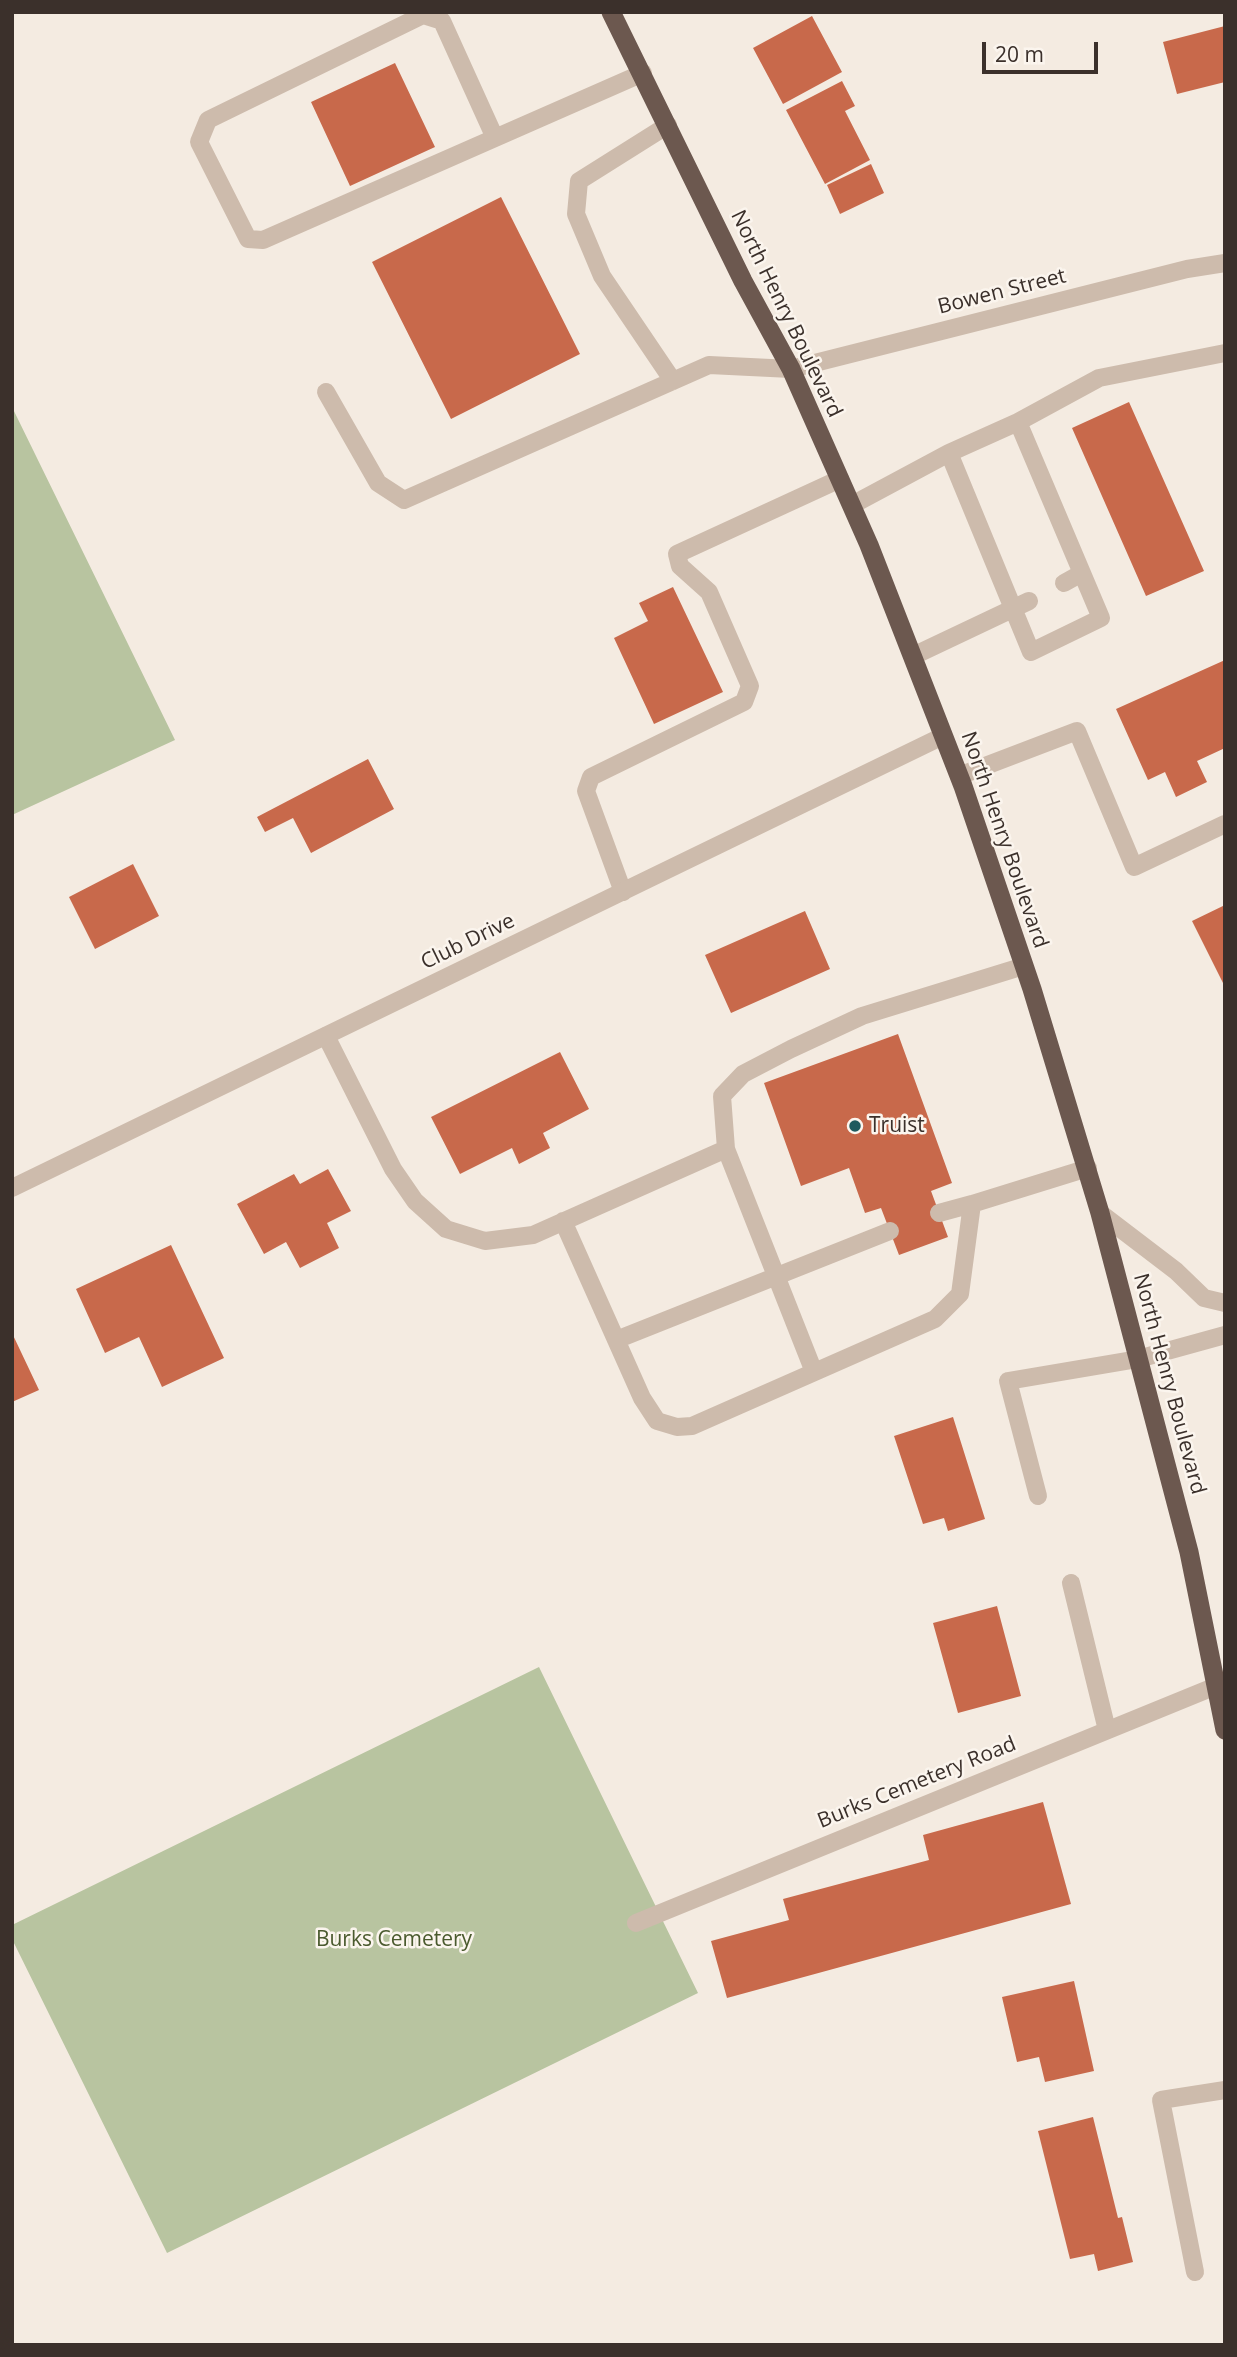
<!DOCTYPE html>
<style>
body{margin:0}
#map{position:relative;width:1237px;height:2357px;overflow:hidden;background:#f4ebe1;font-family:"Open Sans",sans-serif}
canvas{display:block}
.frame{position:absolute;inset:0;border:14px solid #3b302b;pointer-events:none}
.scale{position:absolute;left:982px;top:42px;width:116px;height:32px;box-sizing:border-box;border:4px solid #3b302b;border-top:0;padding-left:9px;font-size:21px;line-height:24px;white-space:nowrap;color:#3b302b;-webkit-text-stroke:5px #fbf5ee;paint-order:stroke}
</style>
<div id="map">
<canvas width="1237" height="2357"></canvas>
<div class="frame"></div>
<div class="scale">20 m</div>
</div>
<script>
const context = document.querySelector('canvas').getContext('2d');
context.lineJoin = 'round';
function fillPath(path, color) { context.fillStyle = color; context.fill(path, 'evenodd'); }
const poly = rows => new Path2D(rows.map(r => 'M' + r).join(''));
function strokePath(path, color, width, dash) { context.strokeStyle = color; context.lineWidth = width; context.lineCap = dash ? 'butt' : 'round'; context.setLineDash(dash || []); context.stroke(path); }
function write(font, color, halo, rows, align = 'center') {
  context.font = font + ' "Open Sans",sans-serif'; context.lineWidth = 5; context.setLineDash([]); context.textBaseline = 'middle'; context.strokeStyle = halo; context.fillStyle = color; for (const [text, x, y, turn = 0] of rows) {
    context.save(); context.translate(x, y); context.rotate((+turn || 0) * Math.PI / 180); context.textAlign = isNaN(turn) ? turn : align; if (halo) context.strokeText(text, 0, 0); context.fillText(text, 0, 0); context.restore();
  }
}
fillPath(poly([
 [12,407,175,740,12,815],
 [539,1667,698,1993,167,2253,12,1939,12,1925]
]), '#b8c4a0');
fillPath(poly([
 [812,16,842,72,783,104,753,48],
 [1225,26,1225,82,1177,94,1163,42],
 [395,63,435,147,350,186,311,102],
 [842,81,855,106,845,111,870,160,825,184,786,110],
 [871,164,884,193,840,214,827,185],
 [501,197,580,354,451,419,372,262],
 [1129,402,1204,571,1146,596,1072,428],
 [673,587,723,692,654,724,614,638,648,621,639,603],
 [1225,660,1225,748,1197,761,1207,782,1176,797,1165,772,1148,780,1116,709],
 [368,759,394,809,311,853,293,818,265,832,257,817],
 [133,864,159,916,95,949,69,897],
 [1225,905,1225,987,1192,921],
 [805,911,830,969,731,1013,705,955],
 [898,1034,952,1183,931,1191,948,1237,899,1255,881,1208,865,1213,849,1168,801,1186,764,1083],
 [560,1052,589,1109,543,1133,550,1148,519,1164,512,1148,460,1174,431,1117],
 [328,1169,351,1211,327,1223,339,1248,300,1268,286,1242,264,1254,237,1204,294,1174,300,1184],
 [171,1245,224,1358,162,1387,139,1337,105,1353,76,1289],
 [12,1333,39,1390,12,1402],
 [953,1417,985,1519,948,1531,944,1518,923,1524,894,1436],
 [997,1606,1021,1696,958,1713,933,1623],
 [1043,1802,1071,1904,727,1998,711,1941,789,1920,783,1899,929,1860,923,1835],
 [1074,1981,1094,2071,1045,2082,1039,2057,1017,2062,1002,1997],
 [1093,2117,1118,2218,1122,2217,1133,2262,1098,2271,1094,2254,1070,2259,1038,2131]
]), '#c8694b');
strokePath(poly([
 [668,125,579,181,576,214,602,276,673,381],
 [495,138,442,21,423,15,208,120,199,142,248,239,263,240,495,138,643,73],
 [326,392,378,483,404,500,709,365,791,369],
 [1018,422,1101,618,1031,652,949,453,1018,422],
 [1018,422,1099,378,1225,353],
 [852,505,949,453],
 [1064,583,1082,573],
 [913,656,1029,601],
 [959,776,1077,731,1134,867,1225,824],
 [623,892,586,791,591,777,744,702,750,686,709,592,680,566,677,554,840,479],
 [326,1036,393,1169,415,1201,446,1229,485,1241,533,1235,726,1149,722,1096,743,1074,791,1049,862,1016,1024,966],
 [726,1149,814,1372],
 [939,1213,972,1204],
 [1100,1213,1176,1271,1204,1298,1225,1303],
 [563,1221,642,1398,657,1421,677,1427,692,1426,935,1319,960,1294,972,1204,1088,1168],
 [616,1340,890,1231],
 [1038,1496,1008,1381,1138,1359,1225,1335],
 [1071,1583,1107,1730],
 [1195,2272,1161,2100,1225,2090]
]), '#cdbbac', 18);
strokePath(poly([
 [791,369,1187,269,1225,263],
 [12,1188,943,736],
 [636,1923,1216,1686]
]), '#cdbbac', 18);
strokePath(poly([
 [611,12,743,281,791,369,869,545,963,786,1032,989,1100,1213,1189,1552,1225,1730]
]), '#6c584f', 19);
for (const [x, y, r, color] of [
 [855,1126,7,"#1f5a5e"]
]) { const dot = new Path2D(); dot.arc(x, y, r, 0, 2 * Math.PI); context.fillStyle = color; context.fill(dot); strokePath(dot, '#fbf5ee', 2.5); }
write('21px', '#3b302b', '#fbf5ee', [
 ["Bowen Street",1002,292,-14],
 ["North Henry Boulevard",786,314,64],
 ["North Henry Boulevard",1004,840,71],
 ["Club Drive",468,942,-26],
 ["North Henry Boulevard",1169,1384,75],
 ["Burks Cemetery Road",917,1783,-22]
]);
write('21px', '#3b302b', '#fbf5ee', [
 ["Truist",869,1126]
], 'left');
write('21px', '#4a5a2e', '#fbf5ee', [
 ["Burks Cemetery",394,1940]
]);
</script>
